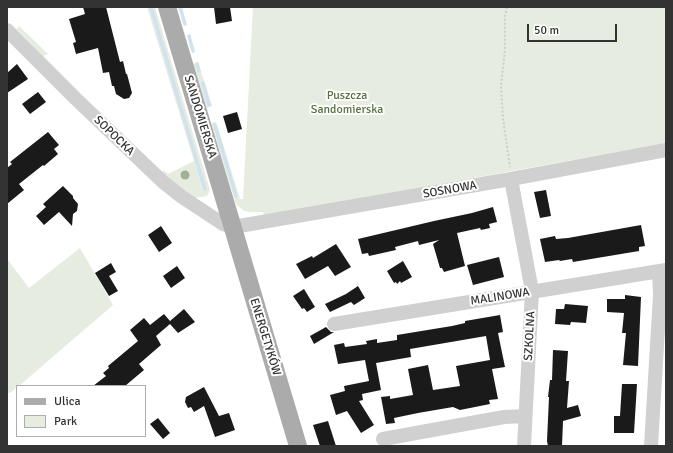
<!DOCTYPE html>
<meta charset="utf-8">
<style>
body{margin:0}
#map{position:relative;width:673px;height:453px;overflow:hidden;background:#fff;font-family:Signika,sans-serif}
canvas{display:block}
.frame{position:absolute;inset:0;border:8px solid #333;pointer-events:none}
.legend{position:absolute;left:16px;top:385px;width:130px;height:52px;box-sizing:border-box;background:#fff;border:1px solid #adadad;margin:0;padding:5px 7px;list-style:none;font-size:12px;color:#333}
.legend li{display:flex;align-items:center;gap:8px;height:20px}
.legend b{width:20px;border:1px solid #adadad}
.scale{position:absolute;left:527px;top:24px;width:90px;height:18px;box-sizing:border-box;border:2px solid #333;border-top:0;padding-left:5px;font-size:12px;line-height:14px;white-space:nowrap;color:#333;-webkit-text-stroke:3px #fff;paint-order:stroke}
</style>
<div id="map">
<canvas width="673" height="453"></canvas>
<div class="frame"></div>
<ul class="legend">
<li><b style="height:5px;background:#ababab"></b>Ulica</li>
<li><b style="height:11px;background:#e6ecdf"></b>Park</li>
</ul>
<div class="scale">50 m</div>
</div>
<script>
const context = document.querySelector('canvas').getContext('2d');
context.lineJoin = 'round';
function fillPath(path, color) { context.fillStyle = color; context.fill(path, 'evenodd'); }
const poly = rows => new Path2D(rows.map(r => 'M' + r).join(''));
function strokePath(path, color, width, dash) { context.strokeStyle = color; context.lineWidth = width; context.lineCap = dash ? 'butt' : 'round'; context.setLineDash(dash || []); context.stroke(path); }
function write(font, color, halo, rows, align = 'center') {
  context.font = font + ' Signika,sans-serif'; context.lineWidth = 4; context.setLineDash([]); context.textBaseline = 'middle'; context.strokeStyle = halo; context.fillStyle = color; for (const [text, x, y, turn = 0] of rows) {
    context.save(); context.translate(x, y); context.rotate((+turn || 0) * Math.PI / 180); context.textAlign = isNaN(turn) ? turn : align; if (halo) context.strokeText(text, 0, 0); context.fillText(text, 0, 0); context.restore();
  }
}
fillPath(poly([
 [147,7,155,7,210,190,207,196,195,198,189,195,163,173,163,170,168,174,194,161],
 [253,7,666,7,666,143,264,216,263,212,250,212,244,211,236,204,211,123,216,122,240,199,243,199],
 [19,26,48,54,43,56,17,29],
 [198,62,212,106,207,108,193,64],
 [80,248,113,305,19,386,17,386,13,391,7,394,7,259,29,288]
]), '#e6ecdf');
strokePath(poly([
 [151,7,205,189],
 [180,7,185,24],
 [189,36,193,51],
 [197,64,199,71],
 [203,83,209,105],
 [215,125,236,196]
]), '#cfe2ee', 3.5);
fillPath(poly([
 [83,7,106,7,120,62,123,61,126,74,127,74,132,93,129,98,124,99,116,94,114,86,112,86,109,72,103,73,98,48,76,54,73,43,76,42,69,19,85,14],
 [214,7,230,7,232,21,216,24],
 [17,64,28,79,7,93,7,73],
 [38,92,46,102,30,114,22,104],
 [237,112,242,129,228,133,223,116],
 [48,132,59,145,54,149,58,154,44,166,43,165,19,184,24,190,7,204,7,168,12,164,10,162],
 [63,186,73,196,73,198,78,204,77,211,73,214,72,226,59,212,44,225,36,216,46,207,43,204],
 [546,190,551,216,540,218,534,192],
 [493,207,497,222,489,224,490,228,481,230,480,228,457,233,465,266,444,272,442,268,440,268,433,244,439,240,419,245,418,241,395,247,396,250,369,256,368,253,362,254,358,239,434,221,472,213],
 [641,225,645,246,639,247,639,251,573,262,572,259,560,261,559,260,545,262,540,239,555,236,556,239,568,238],
 [161,226,172,243,159,252,148,235],
 [336,244,351,267,335,276,328,266,305,279,296,264,312,256,313,258],
 [499,257,504,277,473,285,467,265],
 [403,261,412,277,401,283,400,281,397,284,396,282,394,283,387,271],
 [111,263,116,272,109,276,118,291,109,296,95,273],
 [177,266,185,278,171,288,163,276],
 [358,286,365,298,354,305,351,302,330,312,325,304,346,294],
 [304,289,315,307,307,312,304,308,302,309,293,296],
 [625,295,641,297,638,366,623,365,626,333,622,333,624,313,607,312,607,299,625,299],
 [565,304,588,306,586,323,571,322,570,325,555,324,556,309,564,309],
 [184,309,195,322,178,333,170,324,156,336,161,345,139,364,144,370,125,386,93,386,106,376,103,373,109,368,108,366,138,341,130,330,144,318,150,325,164,314,170,321],
 [500,315,503,332,498,333,505,367,492,369,498,399,489,400,490,404,460,410,453,407,418,413,394,418,395,423,386,424,381,397,390,396,390,399,413,395,408,369,428,365,433,390,460,386,456,366,490,360,486,336,410,349,411,357,376,363,381,390,362,394,363,400,359,401,374,425,361,433,347,411,336,415,330,395,345,391,344,386,369,381,365,360,338,364,334,345,344,343,345,347,367,344,366,341,377,339,377,343,397,340,397,335,452,326,465,323,465,321],
 [326,327,331,332,334,332,314,344,310,336],
 [553,350,568,351,566,381,569,381,567,408,578,405,581,416,563,421,562,446,548,446,547,441,549,397,548,397,550,380,552,380],
 [622,384,637,384,634,433,614,433,614,416,620,416],
 [204,387,219,416,229,413,235,430,215,437,204,406,194,412,191,407,188,408,185,402,186,397],
 [158,418,170,433,163,439,150,424],
 [328,421,336,446,320,446,313,425]
]), '#1a1a1a');
strokePath(poly([
 [507,7,505,16,505,49,501,86,503,119,510,167]
]), '#cdcdcd', 2, [2, 2]);
strokePath(poly([
 [7,30,76,99,163,182,182,197,223,224,233,227,511,179,666,150],
 [511,179,532,291,524,446],
 [334,324,666,270],
 [383,439,504,417,525,416],
 [651,446,660,295,659,271]
]), '#d0d0d0', 14);
strokePath(poly([
 [167,7,298,446]
]), '#ababab', 18);
context.fillStyle = '#a2b095';
for (const [x, y] of [
 [185,175]
]) { context.beginPath(); context.arc(x, y, 4.5, 0, 2 * Math.PI); context.fill(); }
write('12px', '#56703f', '#fff', [
 ["Puszcza",347,96],
 ["Sandomierska",347,110]
]);
write('12px', '#333', '#fff', [
 ["SANDOMIERSKA",200,117,73],
 ["SOPOCKA",114,136,44],
 ["SOSNOWA",450,190,-10],
 ["MALINOWA",500,297,-9],
 ["SZKOLNA",530,336,-87],
 ["ENERGETYKÓW",265,337,73]
]);
</script>
